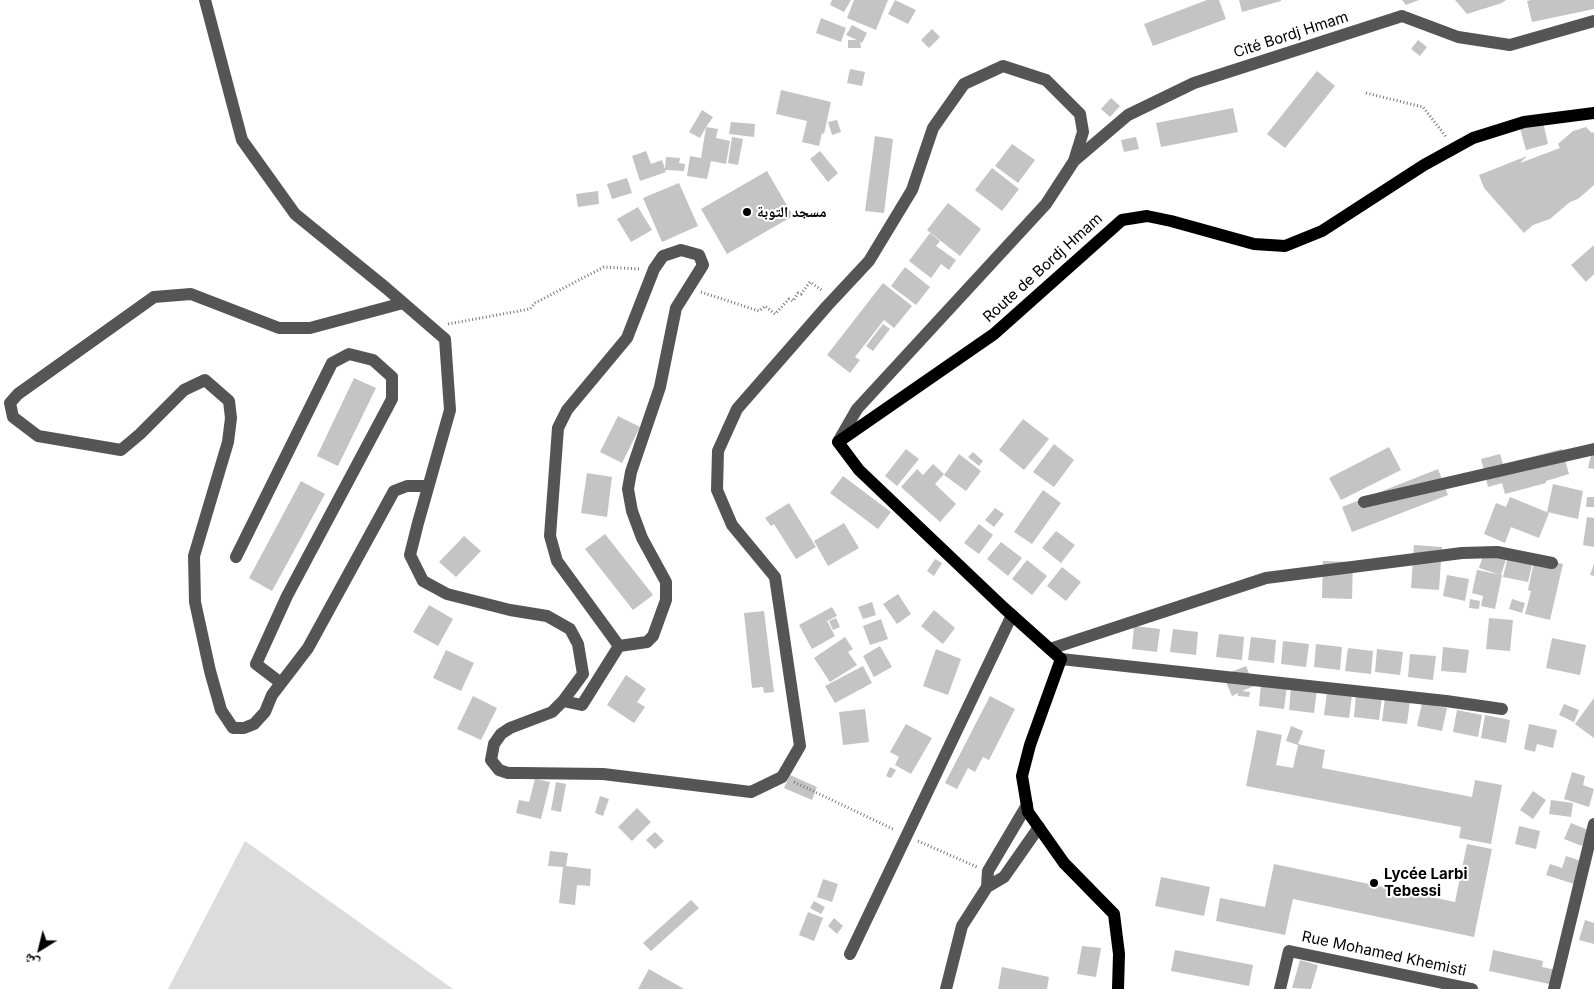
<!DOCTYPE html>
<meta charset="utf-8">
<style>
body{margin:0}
#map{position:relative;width:1594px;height:989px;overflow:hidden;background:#fff;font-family:Inter,"Noto Naskh Arabic",sans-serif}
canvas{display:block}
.north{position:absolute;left:15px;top:924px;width:50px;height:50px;-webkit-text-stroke:4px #fff;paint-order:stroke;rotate:216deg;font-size:14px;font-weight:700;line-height:20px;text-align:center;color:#000}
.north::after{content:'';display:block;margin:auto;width:18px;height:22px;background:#000;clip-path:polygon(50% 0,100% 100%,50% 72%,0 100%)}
</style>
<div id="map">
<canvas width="1594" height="989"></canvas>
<div class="north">ش</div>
</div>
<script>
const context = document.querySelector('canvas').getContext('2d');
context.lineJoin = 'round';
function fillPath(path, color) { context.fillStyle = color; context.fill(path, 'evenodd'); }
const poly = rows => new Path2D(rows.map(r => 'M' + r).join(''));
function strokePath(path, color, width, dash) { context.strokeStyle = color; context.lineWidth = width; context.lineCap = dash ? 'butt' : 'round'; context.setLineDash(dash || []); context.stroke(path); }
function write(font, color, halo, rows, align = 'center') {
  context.font = font + ' Inter,"Noto Naskh Arabic",sans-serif'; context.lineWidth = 4; context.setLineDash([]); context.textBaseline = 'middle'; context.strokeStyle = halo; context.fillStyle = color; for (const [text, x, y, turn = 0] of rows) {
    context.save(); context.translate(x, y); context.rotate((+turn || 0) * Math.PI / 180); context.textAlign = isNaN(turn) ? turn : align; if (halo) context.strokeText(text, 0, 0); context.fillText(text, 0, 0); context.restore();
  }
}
fillPath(poly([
 [245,841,453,989,168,989]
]), '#dcdcdc');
fillPath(poly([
 [832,0,851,0,844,12,830,5],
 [854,0,888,0,876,30,847,18],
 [895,0,916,10,908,24,888,14],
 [1207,0,1219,0,1226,19,1153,46,1144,24],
 [1239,0,1281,0,1281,1,1242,12],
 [1402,0,1419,0,1406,5],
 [1455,0,1506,0,1502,3,1467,14],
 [1531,0,1594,0,1594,9,1532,22,1527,1],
 [821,18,846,28,841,42,816,33],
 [852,25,867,33,862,43,860,42,861,48,848,48,848,40,857,40,846,35],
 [932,29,940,37,929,48,921,40],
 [1418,40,1427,47,1420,56,1411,49],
 [850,69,865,72,862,86,847,83],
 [1317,71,1335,86,1285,148,1267,134],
 [781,90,831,102,824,134,822,133,819,146,802,142,807,121,776,114],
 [1111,98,1120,106,1110,117,1101,109],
 [1233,108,1238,132,1161,147,1156,123],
 [702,110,713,117,706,127,718,129,716,138,730,141,726,164,711,161,707,179,687,176,690,156,701,158,706,127,700,138,689,132],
 [837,120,841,132,832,135,828,122],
 [731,122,755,124,754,137,729,134],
 [1543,122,1548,144,1526,150,1520,128],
 [1586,127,1592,133,1594,132,1594,185,1578,199,1570,202,1550,219,1533,225,1524,233,1484,188,1479,175,1527,156,1520,163,1560,148,1558,144,1573,131],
 [875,136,893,139,884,213,865,211],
 [732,137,743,139,738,165,728,163],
 [1136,137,1139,149,1124,152,1121,140],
 [1012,144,1035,160,1018,183,995,166],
 [646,151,651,164,662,160,665,169,666,157,680,158,679,163,685,164,684,171,665,170,666,172,640,181,632,156],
 [820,151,838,173,828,182,810,159],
 [992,168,1019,189,1002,211,975,190],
 [767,171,793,216,727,254,701,209],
 [627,178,632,193,612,199,607,184],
 [679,183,698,226,662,242,643,198],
 [598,191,599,204,578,207,576,194],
 [948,203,981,229,960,256,927,230],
 [638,207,652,230,631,242,617,219],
 [930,233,940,241,936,246,956,260,949,270,941,264,931,278,909,261],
 [1594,245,1594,274,1586,282,1571,265],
 [905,267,930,287,916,305,891,286],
 [883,283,912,306,894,328,884,320,855,357,860,360,850,373,827,355],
 [883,324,890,329,873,351,866,346],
 [354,378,376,388,338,466,317,456],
 [618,416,640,427,622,463,600,452],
 [1023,419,1049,439,1024,470,999,450],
 [1054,444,1074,460,1054,487,1033,472],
 [1389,447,1401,470,1341,500,1329,478],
 [1593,447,1594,447,1594,469,1588,468],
 [906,449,919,459,897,486,885,476],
 [1562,449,1569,474,1546,481,1546,483,1505,494,1502,483,1488,487,1481,459,1500,454,1503,464],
 [973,452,983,461,979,466,968,457],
 [959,454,981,471,966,491,944,475],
 [933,464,944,474,935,484,956,504,940,522,901,487,917,469,923,475],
 [1438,469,1448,495,1352,532,1342,507],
 [587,473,612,477,607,517,581,513],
 [843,476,891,512,878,529,830,493],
 [301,481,325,494,272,591,249,578],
 [1553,484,1583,491,1578,519,1547,512],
 [1043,490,1061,503,1032,544,1014,532],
 [1510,497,1549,513,1539,538,1511,527,1505,543,1484,534,1496,503,1506,507],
 [1587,497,1594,497,1594,507,1586,507],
 [789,503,816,547,796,559,774,524,771,526,765,518],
 [995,508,1004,514,994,527,985,520],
 [1587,517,1594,518,1594,547,1583,545],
 [844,523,859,548,828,566,814,541],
 [979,524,993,535,979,554,964,543],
 [1056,531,1075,545,1061,563,1042,548],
 [605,534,653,595,633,610,585,549],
 [464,536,481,551,456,577,439,562],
 [1001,542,1022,558,1008,576,987,559],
 [1414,545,1442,547,1439,590,1411,588],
 [1486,546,1508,553,1501,575,1479,568],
 [1509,552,1534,557,1528,582,1503,577],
 [1535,557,1563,564,1550,620,1525,614,1531,591,1528,590],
 [935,559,942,563,934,576,927,571],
 [1027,560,1047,576,1032,595,1012,579],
 [1323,561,1353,562,1352,599,1322,598],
 [1594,564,1594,576,1590,575],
 [1062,567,1081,582,1066,601,1047,586],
 [1477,570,1502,575,1495,609,1481,606,1483,596,1472,593],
 [1447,575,1469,579,1465,601,1443,596],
 [898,594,911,614,897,624,883,604],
 [1470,599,1480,601,1479,609,1469,608],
 [1512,599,1525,603,1522,613,1509,609],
 [872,602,876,615,863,619,858,607],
 [429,605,453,619,438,646,413,632],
 [832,607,837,616,827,621,835,636,812,649,799,625],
 [934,610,955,628,943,644,921,626],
 [764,611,774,692,764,693,763,687,752,688,744,613],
 [836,618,840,627,833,630,829,621],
 [1489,618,1513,620,1510,651,1486,649],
 [881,619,888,639,870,645,863,626],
 [1134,626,1160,629,1157,652,1132,649],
 [1173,629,1198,632,1196,655,1170,652],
 [1219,634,1244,637,1242,660,1216,657],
 [845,637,853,649,848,652,857,665,830,682,814,658],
 [1251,637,1276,640,1274,663,1248,660],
 [1552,638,1586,645,1580,675,1546,668],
 [1283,641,1309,644,1306,667,1281,664],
 [1316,644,1342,647,1340,670,1314,667],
 [880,646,892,667,874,677,863,656],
 [1443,647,1469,650,1466,673,1441,671],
 [1348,648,1373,651,1371,674,1345,671],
 [936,649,961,659,948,695,923,686],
 [1377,649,1403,652,1400,675,1375,672],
 [446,650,474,663,461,691,433,678],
 [1410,654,1436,656,1433,680,1408,677],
 [863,666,872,683,835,703,825,686],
 [1246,666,1254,686,1242,691,1250,692,1249,697,1238,696,1238,693,1232,696,1223,675],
 [626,675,646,689,637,702,645,707,634,723,607,705],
 [1261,683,1287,686,1284,709,1259,706],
 [1291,687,1317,690,1314,713,1289,710],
 [1327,692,1352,695,1349,718,1324,715],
 [1356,694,1382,697,1379,720,1354,717],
 [473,696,497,708,481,740,457,729],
 [990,696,1015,709,989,760,983,757,975,772,968,768,957,789,945,783],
 [1385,698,1410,701,1407,724,1382,721],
 [1594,698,1594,738,1575,724],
 [1422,703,1447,708,1442,731,1417,726],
 [1564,704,1579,710,1574,722,1559,715],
 [865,709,869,742,843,745,839,712],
 [1457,710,1482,715,1478,737,1453,732],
 [1485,715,1510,720,1506,743,1481,738],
 [906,724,932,738,911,774,895,765,899,757,890,752],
 [1529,724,1557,730,1553,748,1537,744,1535,752,1524,749],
 [1291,726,1303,731,1298,744,1325,750,1322,768,1472,797,1475,780,1502,785,1491,844,1459,838,1461,827,1246,786,1257,730,1282,735,1276,765,1293,768,1298,745,1286,741],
 [890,767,896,770,891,778,886,776],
 [1572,772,1585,776,1583,785,1594,789,1589,807,1564,799],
 [790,775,817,787,812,800,784,788],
 [535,779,550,782,541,819,516,813,519,800,529,802],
 [556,782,566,784,561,812,551,810],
 [1533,791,1546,800,1533,819,1520,810],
 [600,796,609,799,603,816,595,813],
 [1551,800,1573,803,1571,817,1549,814],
 [637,808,651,822,632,841,618,827],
 [1571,823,1588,830,1582,846,1564,839],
 [1519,826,1540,831,1536,849,1515,844],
 [655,832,664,841,655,849,646,840],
 [1467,844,1492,849,1474,937,1293,899,1285,935,1216,921,1220,898,1265,907,1274,864,1455,902],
 [550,851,568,853,566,866,591,869,590,886,577,885,575,905,559,903,563,867,548,866],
 [1566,856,1581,861,1574,884,1546,875,1550,864,1562,868],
 [1161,877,1210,887,1204,916,1155,906],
 [823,879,838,884,832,902,817,897],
 [691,900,699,908,651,951,643,943],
 [814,901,825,907,821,914,810,908],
 [808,912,823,918,814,941,799,935],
 [834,918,843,926,837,934,828,926],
 [1585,920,1594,923,1594,944,1579,940],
 [1082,946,1101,948,1096,977,1077,974],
 [1175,950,1253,965,1249,986,1171,971],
 [1493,950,1543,961,1542,967,1557,970,1554,985,1489,971],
 [1300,960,1318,965,1311,989,1292,988],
 [1002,967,1049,977,1047,989,998,989],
 [649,969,684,989,638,989]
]), '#c4c4c4');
strokePath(poly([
 [1366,93,1423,107,1447,138],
 [701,292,759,311,765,306,775,314,789,299,793,301,798,293,801,294,810,282,823,291],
 [448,324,530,309,535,303,604,267,641,269],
 [794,782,895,830],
 [918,841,977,867]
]), '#777', 3, [1, 2.5]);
strokePath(poly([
 [205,0,242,140,295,214,386,288,445,339,450,410,418,523,410,555,423,581,447,594,510,610,547,616,570,629,578,644,583,674,563,701,552,712,510,728,501,734,494,744,491,760,499,770,508,773,521,773,603,774,751,792,782,777,800,746,775,577,732,525,717,490,718,451,737,409,827,306,869,261,912,190,933,128,964,84,1003,66,1046,80,1080,114,1083,132,1074,161,1046,204,857,409,838,442],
 [1074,161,1128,115,1194,83,1402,16,1458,37,1510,45,1594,21],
 [403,303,310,328,279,328,191,294,154,297,18,394,10,403,13,417,38,436,121,450,140,434,184,390,205,380,229,401,231,418,228,442,194,556,195,602,210,671,221,710,233,728,244,728,254,724,265,712,272,695,308,648,394,491,407,486,428,486],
 [1364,502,1594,449],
 [236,557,332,363,349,354,373,360,392,377,392,399,287,596,256,664,281,683],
 [1050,649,1266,578,1462,553,1497,552,1552,563],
 [1061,659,1446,701,1502,709],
 [563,701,582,705,619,646,557,561,550,536,558,428,567,410,627,338,654,269,663,256,681,250,699,255,703,265,676,308,660,387,631,472,628,489,632,511,642,538,666,582,666,600,653,636,647,642,619,646],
 [987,887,988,871,1027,805],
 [850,954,1012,615],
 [946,989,962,926,987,887,1004,877,1039,827],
 [1280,989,1289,951,1472,989],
 [1554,989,1594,824]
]), '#555', 12);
strokePath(poly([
 [1118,989,1119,954,1114,914,1064,863,1028,812,1022,776,1030,745,1061,659,1004,608,859,470,838,442,994,334,1122,220,1147,216,1171,221,1254,244,1285,246,1322,231,1424,165,1473,138,1524,122,1594,113]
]), '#000', 12);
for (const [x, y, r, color] of [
 [747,212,5,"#000"],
 [1374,883,5,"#000"]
]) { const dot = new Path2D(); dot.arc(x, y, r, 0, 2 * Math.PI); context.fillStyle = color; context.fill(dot); strokePath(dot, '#fff', 2); }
write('15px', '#000', '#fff', [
 ["Cité Bordj Hmam",1291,35,-18],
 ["Route de Bordj Hmam",1043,268,-42],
 ["Rue Mohamed Khemisti",1384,954,12]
]);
write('bold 15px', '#000', '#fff', [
 ["مسجد التوبة",757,212],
 ["Lycée Larbi",1384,874],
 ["Tebessi",1384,891]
], 'left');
</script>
